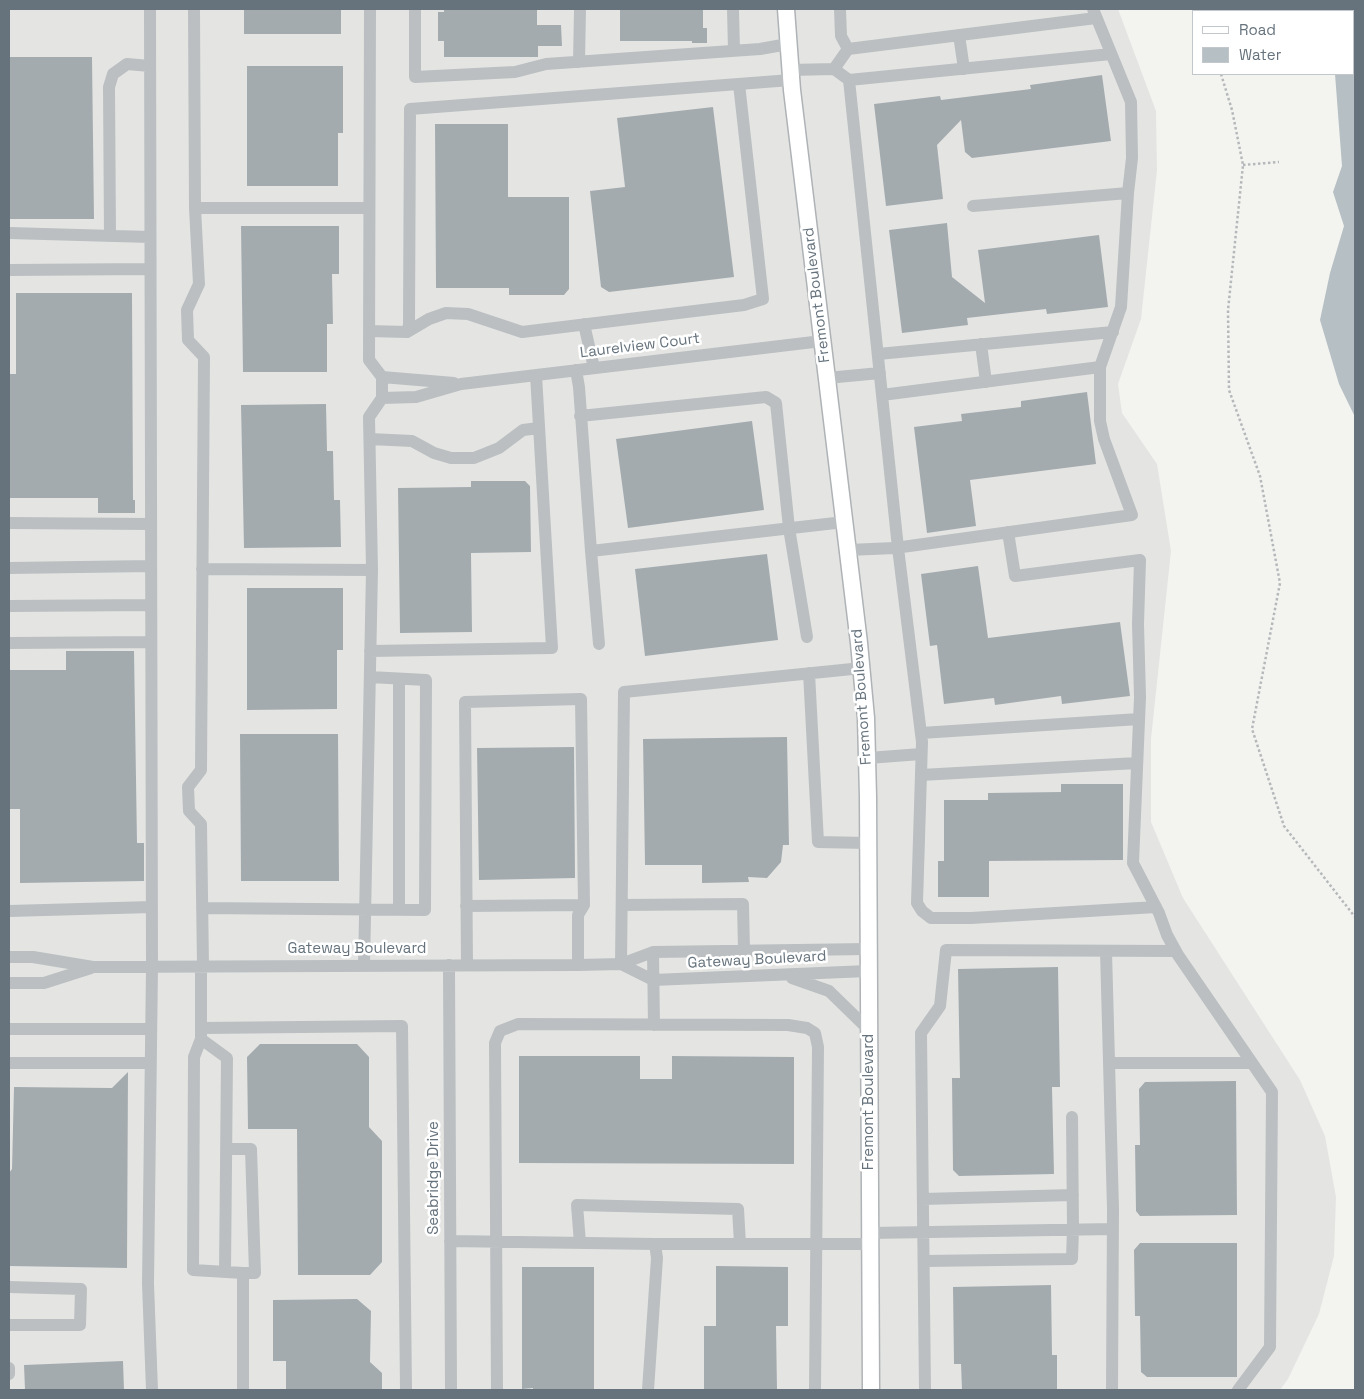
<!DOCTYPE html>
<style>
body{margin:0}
#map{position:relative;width:1364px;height:1399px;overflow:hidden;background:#f3f4f0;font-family:"Space Grotesk",sans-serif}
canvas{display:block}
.frame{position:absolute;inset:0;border:10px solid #66737d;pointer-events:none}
.legend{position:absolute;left:1192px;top:10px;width:162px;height:65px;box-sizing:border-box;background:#fff;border:1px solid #c2c7cb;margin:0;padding:6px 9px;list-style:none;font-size:15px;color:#66737d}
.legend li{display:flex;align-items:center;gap:10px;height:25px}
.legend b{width:25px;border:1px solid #c2c7cb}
</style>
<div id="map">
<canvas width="1364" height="1399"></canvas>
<div class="frame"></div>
<ul class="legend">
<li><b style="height:6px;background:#fff"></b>Road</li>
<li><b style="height:14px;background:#b6bfc3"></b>Water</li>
</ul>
</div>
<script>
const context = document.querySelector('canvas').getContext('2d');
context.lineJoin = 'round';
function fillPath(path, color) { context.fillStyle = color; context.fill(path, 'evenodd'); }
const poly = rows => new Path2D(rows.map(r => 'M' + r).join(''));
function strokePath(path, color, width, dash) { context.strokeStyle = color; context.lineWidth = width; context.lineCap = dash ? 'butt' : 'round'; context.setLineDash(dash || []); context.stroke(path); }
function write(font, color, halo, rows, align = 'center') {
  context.font = font + ' "Space Grotesk",sans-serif'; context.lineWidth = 5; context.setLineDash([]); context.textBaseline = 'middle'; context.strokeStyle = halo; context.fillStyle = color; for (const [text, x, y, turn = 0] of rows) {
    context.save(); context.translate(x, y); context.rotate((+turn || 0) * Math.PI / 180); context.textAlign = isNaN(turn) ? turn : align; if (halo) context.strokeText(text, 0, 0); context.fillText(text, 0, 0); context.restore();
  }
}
fillPath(poly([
 [9,9,1118,9,1156,111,1157,170,1141,319,1118,384,1122,413,1157,464,1171,551,1151,739,1151,822,1183,898,1300,1080,1325,1136,1336,1197,1334,1256,1319,1314,1288,1379,1280,1390,9,1390]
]), '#e4e5e3');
fillPath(poly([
 [1319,9,1355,9,1355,417,1339,384,1320,320,1330,273,1344,226,1333,192,1342,166,1335,74,1353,74,1353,11,1320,11]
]), '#b6bfc3');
fillPath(poly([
 [244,9,341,9,341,34,244,34],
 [444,9,537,9,537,25,561,25,562,46,538,46,538,57,444,57,444,41,438,41,438,12,444,12],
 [620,9,703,9,703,28,707,28,707,43,692,43,692,41,620,41],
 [9,57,92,57,94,219,9,219],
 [247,66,343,66,343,133,338,133,338,186,247,186],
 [1102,75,1111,141,972,158,965,152,961,120,937,145,943,199,886,206,874,104,940,96,941,100,1031,89,1030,85],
 [713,107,734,277,609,292,601,287,590,191,625,187,617,118],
 [435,124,508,124,508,197,569,197,569,289,564,295,509,295,509,288,436,288],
 [947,223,952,277,985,303,978,250,1099,235,1108,307,1047,314,1046,309,967,318,968,325,902,333,889,230],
 [241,226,339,226,339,274,332,274,333,324,327,324,327,372,243,372],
 [16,293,132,293,133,500,135,500,135,513,98,513,98,498,9,498,9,374,16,374],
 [1087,392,1096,464,970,480,976,526,927,533,914,427,962,421,961,414,1021,407,1021,401],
 [326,404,327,451,333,451,334,500,340,500,341,547,244,548,241,405],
 [752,421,764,510,628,528,616,439],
 [471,481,525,481,530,486,531,552,471,553,472,632,400,633,398,488,471,487],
 [767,554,778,640,645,656,635,569],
 [978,566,988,638,1120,622,1130,696,1062,704,1061,696,995,705,994,698,944,704,937,645,930,646,921,574],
 [247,588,343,588,343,650,337,650,337,709,247,710],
 [66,651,134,651,137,843,144,843,144,881,20,883,20,809,9,809,9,670,66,670],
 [240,734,338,734,339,881,241,881],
 [787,737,789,845,783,845,781,862,767,878,748,877,749,882,702,883,702,865,645,865,643,739],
 [574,747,575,878,479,880,477,748],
 [1061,784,1123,784,1123,860,989,861,989,897,938,897,938,861,944,861,944,800,988,800,988,793,1061,792],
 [1058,967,1060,1087,1052,1087,1054,1174,959,1176,953,1170,952,1078,960,1078,958,969],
 [260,1044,357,1044,369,1057,369,1127,382,1141,382,1262,370,1275,298,1275,297,1129,248,1129,247,1057],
 [519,1056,640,1056,640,1079,672,1079,672,1056,794,1057,794,1164,519,1163],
 [128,1072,127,1268,9,1266,9,1173,12,1169,14,1087,112,1088],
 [1236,1081,1237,1215,1140,1216,1136,1211,1135,1145,1140,1145,1139,1089,1145,1082],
 [1140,1243,1237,1243,1237,1377,1147,1377,1141,1372,1140,1316,1135,1316,1134,1250],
 [716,1266,788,1267,788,1326,776,1326,777,1390,704,1390,704,1326,716,1326],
 [522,1267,594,1267,594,1390,533,1390,533,1388,522,1389],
 [1051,1285,1052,1355,1057,1355,1057,1390,962,1390,961,1364,954,1364,953,1287],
 [357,1299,371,1311,370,1362,382,1373,382,1390,286,1390,286,1361,273,1361,273,1300],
 [123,1361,124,1390,25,1390,24,1365]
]), '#a4abaf');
const major = poly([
 [786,9,792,90,859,643,866,718,868,797,871,1390]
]);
strokePath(major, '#afb3b6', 19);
strokePath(poly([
 [1207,11,1208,9],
 [1221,74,1232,110,1243,165,1228,310,1229,390,1260,476,1280,583,1252,729,1284,826,1355,917],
 [1243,165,1279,162]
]), '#b5b8ba', 2.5, [2.5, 2.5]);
strokePath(poly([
 [150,9,152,967,148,1284,152,1390],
 [194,9,195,208,199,284,187,310,188,340,204,357,201,770,188,787,189,811,201,824,203,966],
 [415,9,415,77,515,72,546,64,760,49,788,44],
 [733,9,734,51],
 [840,9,841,36,848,49],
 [959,35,964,69],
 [579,62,580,9],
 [834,69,848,49,1096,18],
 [790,70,834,69,849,80,1111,54],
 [849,80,898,548,922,742,917,903,922,911,931,918,971,918,1156,907],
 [973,206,1128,193],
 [195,208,369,208],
 [9,233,150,237],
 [110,236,109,87,113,74,127,64,150,66],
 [9,270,150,269],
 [584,324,594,368],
 [369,331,407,332,429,319,446,313,468,314,522,332,744,305,763,299,739,84],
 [407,332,409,325,410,109,791,80],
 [981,344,986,382],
 [878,354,1113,332],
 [576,370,579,387,591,551,844,522],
 [382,377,454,383],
 [827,378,880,373],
 [882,395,1100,367,1121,307,1128,193,1132,158,1131,102,1093,9],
 [382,398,416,397,461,384,822,341],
 [580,416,766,397,776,403,789,528,807,637],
 [370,439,412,441,434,453,451,458,474,458,499,448,523,430,539,428],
 [9,523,151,524],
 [1008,532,1015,576,1140,560,1138,624,1140,697,1133,863,1159,913,1167,935,1178,955,1272,1092,1270,1347,1238,1390],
 [848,550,895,548,1132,515,1104,439,1100,421,1100,367],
 [591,551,599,644],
 [9,568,151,566],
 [202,569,372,570],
 [9,606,151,605],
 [9,643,151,642],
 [370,651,552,648,536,375],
 [809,673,818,842,868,843],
 [921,733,1139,719],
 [868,758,921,754],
 [921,775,1137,763],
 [622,905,743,904,744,951],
 [466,906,584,905],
 [202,908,425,910,426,680,370,677],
 [399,910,399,679],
 [9,911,152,907],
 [1106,951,1113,1209,1112,1390],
 [653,952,654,1025],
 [9,957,33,957,93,967,578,965,621,964,653,952,868,949],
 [621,964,624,692,862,668],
 [621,964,653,980,868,971],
 [449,965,451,1390],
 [467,965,465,702,581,699,584,905,578,915,578,965],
 [201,966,201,1039,194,1057,193,1270,243,1273,243,1390],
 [364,966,372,570,369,417,382,398,382,377,369,360,370,9],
 [792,978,829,991,869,1030],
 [9,983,44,983,91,968],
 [201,1028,402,1026,406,1390],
 [9,1029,150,1029],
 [201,1039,227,1058,225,1272],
 [9,1063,150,1063],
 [1109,1063,1252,1063],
 [227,1149,251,1149,255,1273,243,1273],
 [923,1199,1073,1195],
 [870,1233,1113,1229],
 [450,1241,655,1244],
 [580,1243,577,1205,738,1209,740,1244],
 [924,1261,1072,1259,1073,1229,1072,1117],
 [9,1287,81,1289,80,1325,9,1325],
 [9,1368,9,1374],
 [497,1390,495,1043,500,1031,518,1024,788,1025,807,1028,815,1033,818,1047,815,1390],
 [648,1390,657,1258,655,1244,870,1244],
 [925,1390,921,1033,940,1006,946,950,1175,951]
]), '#bbbfc1', 12);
strokePath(major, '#fff', 16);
write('15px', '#66737d', '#fff', [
 ["Fremont Boulevard",817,295,-97],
 ["Laurelview Court",640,346,-7],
 ["Fremont Boulevard",862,697,-94],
 ["Gateway Boulevard",357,949],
 ["Gateway Boulevard",757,960,-3],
 ["Fremont Boulevard",869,1102,-90],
 ["Seabridge Drive",434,1178,-90]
]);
</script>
